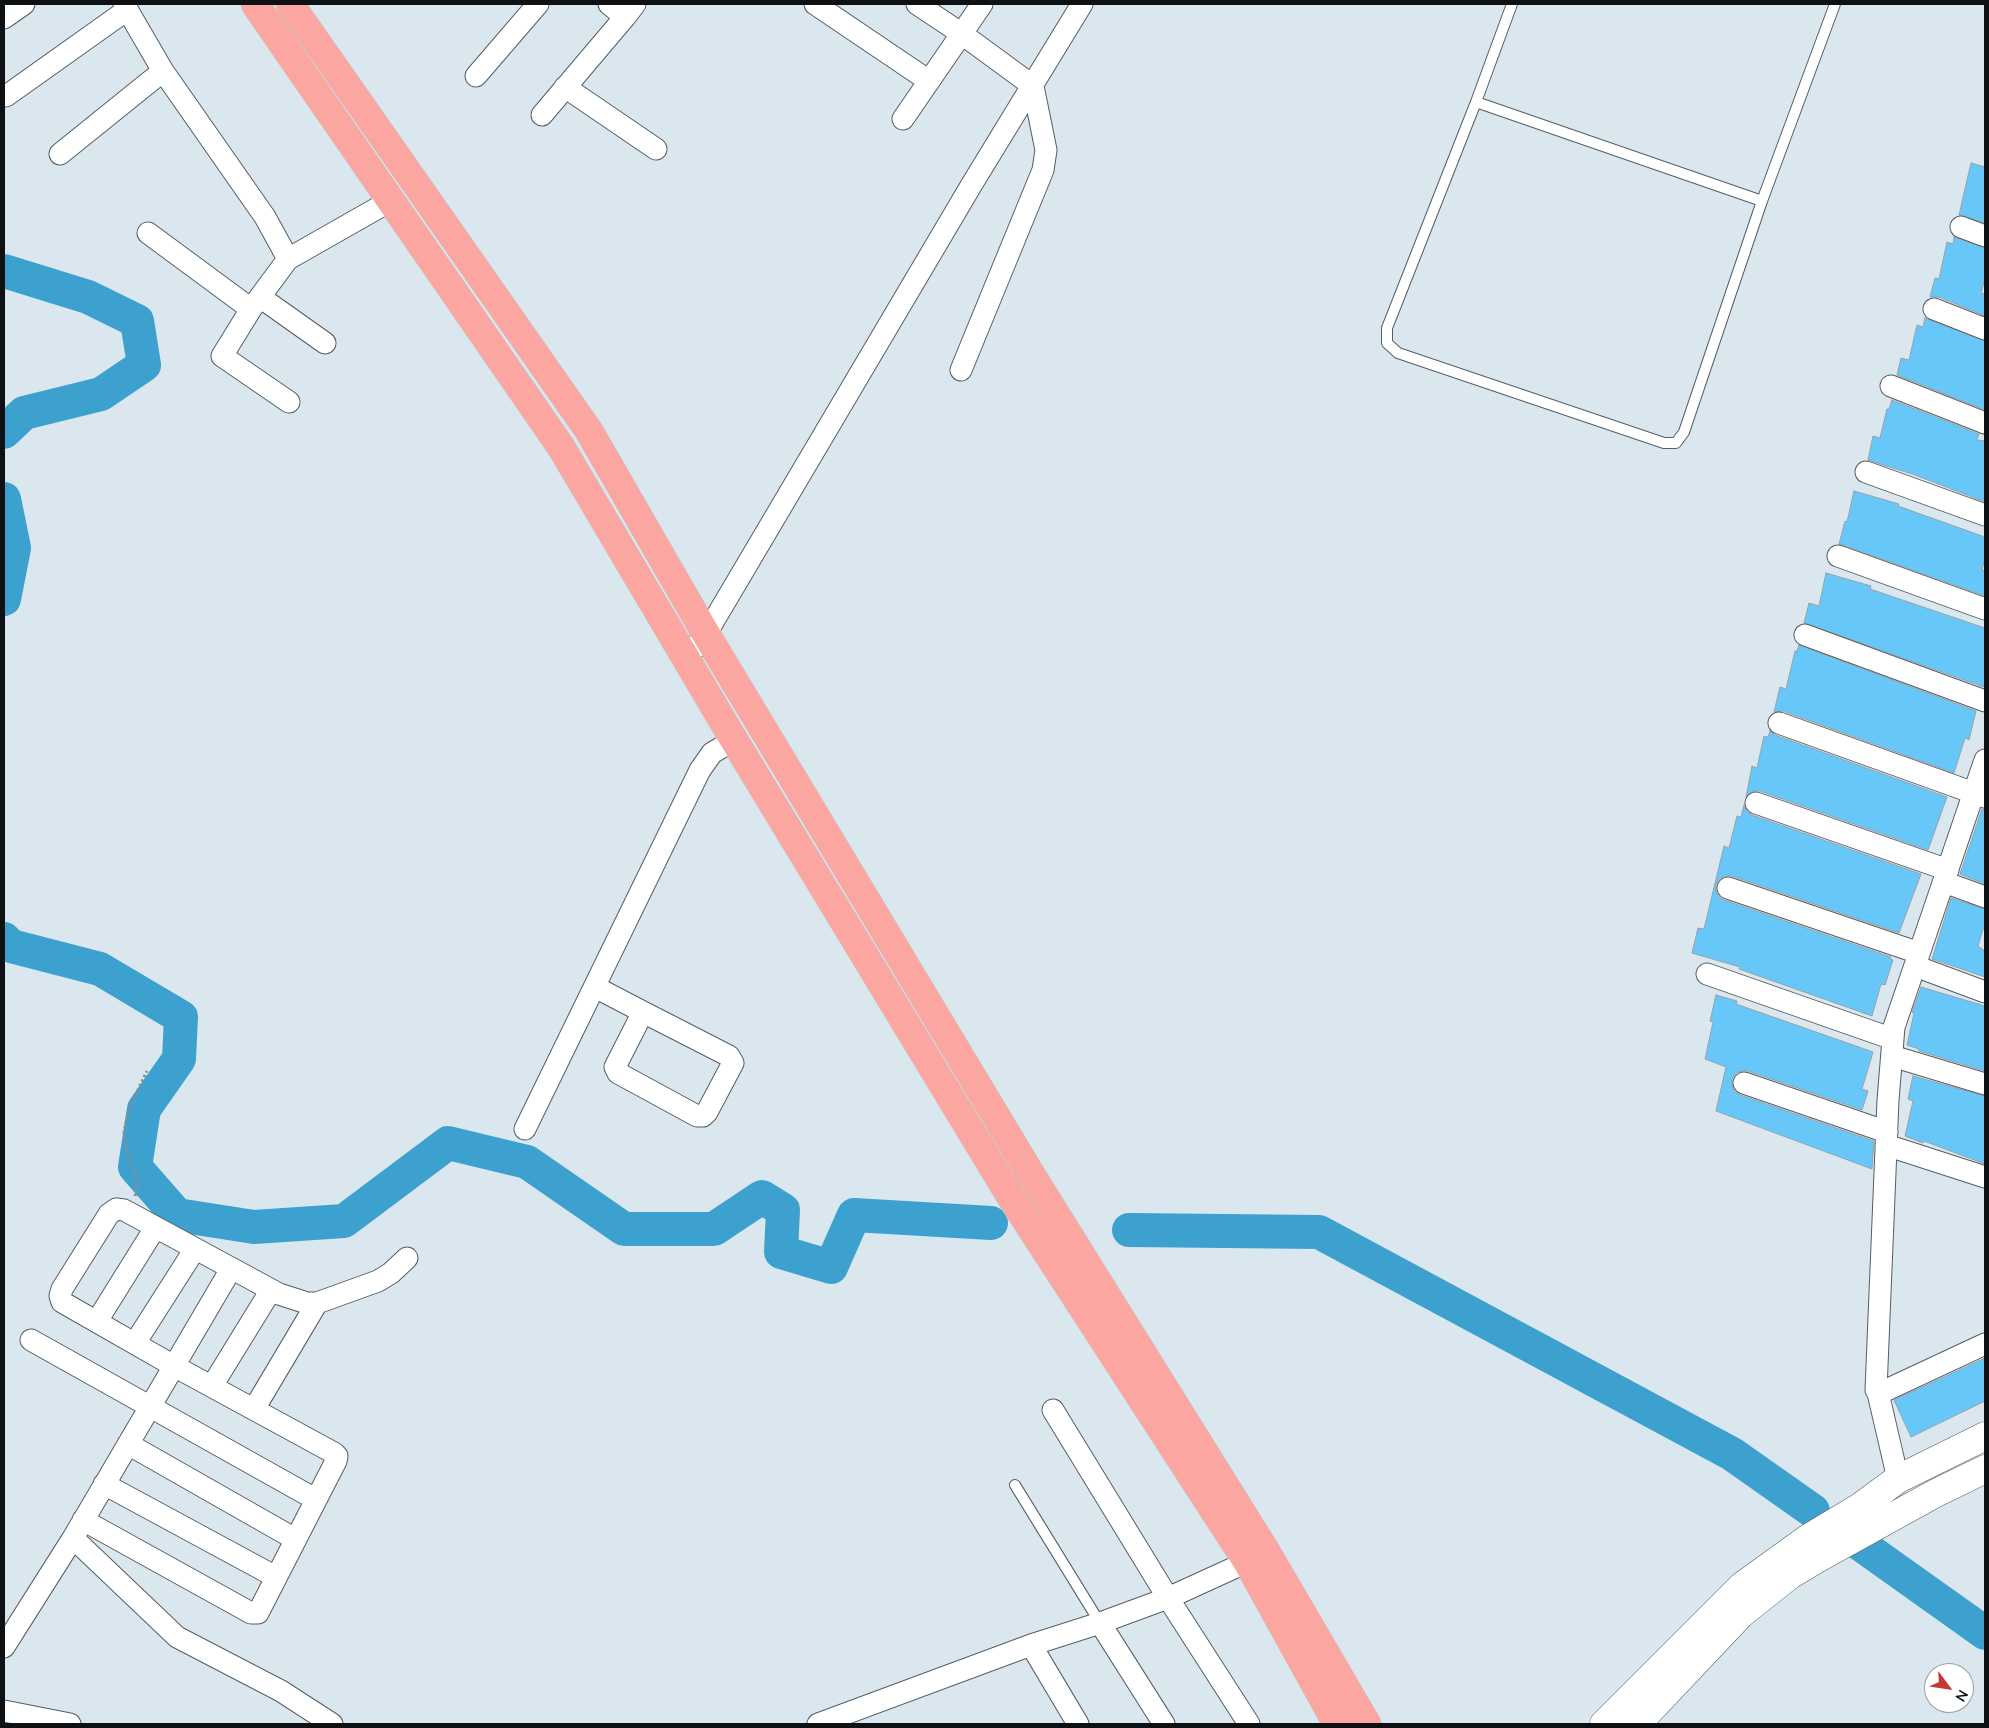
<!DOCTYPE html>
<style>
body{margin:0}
#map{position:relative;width:1989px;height:1728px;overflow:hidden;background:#dbe7ee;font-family:"Nunito Sans",sans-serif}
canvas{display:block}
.frame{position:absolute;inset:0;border:5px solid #0d1113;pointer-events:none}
.north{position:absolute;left:1924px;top:1663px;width:50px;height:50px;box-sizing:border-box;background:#fff;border:1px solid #9ea0a1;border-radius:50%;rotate:121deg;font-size:14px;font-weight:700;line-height:20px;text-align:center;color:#0d1113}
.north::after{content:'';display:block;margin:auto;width:18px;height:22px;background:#c63836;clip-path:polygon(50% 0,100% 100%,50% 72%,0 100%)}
</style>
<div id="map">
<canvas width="1989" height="1728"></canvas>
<div class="frame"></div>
<div class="north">N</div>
</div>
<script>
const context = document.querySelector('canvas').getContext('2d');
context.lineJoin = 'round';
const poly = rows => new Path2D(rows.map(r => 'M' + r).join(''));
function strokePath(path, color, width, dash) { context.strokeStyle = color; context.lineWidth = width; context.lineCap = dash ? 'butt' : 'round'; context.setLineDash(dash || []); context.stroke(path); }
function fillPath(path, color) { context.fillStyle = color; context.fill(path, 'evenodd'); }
strokePath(poly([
 [4,271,88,297,137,321,144,365,101,394,24,413,4,432],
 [4,499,14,548,4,599],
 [4,939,11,946,100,969,181,1017,179,1059,144,1109,135,1167,177,1215,254,1227,344,1221,448,1143,527,1162,624,1229,714,1229,762,1197,783,1210,781,1252,831,1267,854,1215,991,1223],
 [1129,1230,1319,1232,1732,1454,1813,1511],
 [1860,1544,1985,1633]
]), '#3da1d0', 34);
const building = poly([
 [1971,163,1985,167,1985,223,1959,215,1971,163],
 [1954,237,1985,248,1985,279,1981,293,1985,294,1985,316,1939,297,1930,297,1935,278,1939,279,1947,242,1953,244,1954,237],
 [1925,318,1985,341,1985,410,1897,375,1901,358,1909,360,1917,325,1923,327,1925,318],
 [1892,400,1979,434,1977,440,1985,441,1985,502,1915,475,1868,460,1873,436,1880,438,1887,409,1889,409,1892,400],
 [1854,491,1899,504,1898,506,1985,537,1985,558,1982,570,1985,571,1985,596,1839,544,1845,521,1847,522,1854,491],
 [1826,573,1871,586,1870,589,1985,628,1985,682,1984,687,1804,623,1809,603,1819,606,1826,573],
 [1799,645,1976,711,1969,740,1965,738,1954,773,1783,711,1774,712,1780,687,1786,689,1795,651,1797,651,1799,645],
 [1770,731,1775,735,1947,797,1928,850,1760,791,1753,791,1746,797,1752,766,1757,768,1764,736,1768,737,1770,731],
 [1744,805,1746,811,1752,815,1921,874,1899,933,1732,876,1725,876,1719,879,1716,884,1716,891,1719,897,1724,900,1891,957,1890,959,1893,960,1885,985,1881,984,1872,1016,1739,969,1740,967,1692,953,1698,928,1704,929,1724,846,1729,848,1737,816,1741,817,1744,805],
 [1982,809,1985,809,1985,884,1960,874,1982,809],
 [1951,898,1985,909,1985,923,1978,946,1985,951,1985,977,1932,959,1951,898],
 [1921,987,1985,1006,1985,1071,1919,1051,1919,1049,1907,1045,1914,1013,1912,1012,1921,987],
 [1716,995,1737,1001,1736,1004,1873,1052,1862,1089,1868,1091,1862,1110,1748,1071,1742,1071,1736,1073,1732,1079,1732,1085,1734,1091,1740,1095,1874,1141,1872,1169,1716,1111,1726,1067,1705,1059,1713,1022,1710,1021,1716,995],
 [1913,1076,1985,1096,1985,1164,1924,1141,1923,1143,1905,1136,1913,1101,1908,1099,1913,1076],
 [1985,1358,1985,1401,1911,1437,1894,1400,1985,1358]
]);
fillPath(building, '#67c7f8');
strokePath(building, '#97a2a8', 1);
const service = poly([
 [1512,4,1476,102,1387,328,1387,343,1398,353,1664,443,1676,443,1684,432,1762,201,1835,4],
 [1476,102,1762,201],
 [1015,1485,1100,1623]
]);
const minor = poly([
 [609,4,625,17,635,4],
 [815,4,929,81],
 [917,4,962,34,1033,86,1046,150,1043,170,961,370],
 [4,18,24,4],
 [163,71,265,217,288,259],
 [476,76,538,4],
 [565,87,656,149],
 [6,96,127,10],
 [542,115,625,17],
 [903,119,982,4],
 [60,154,163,71,124,4],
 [1961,227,1985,236],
 [148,233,251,309],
 [260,297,325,343],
 [1934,309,1985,329],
 [1891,386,1985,423],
 [289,402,222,356,251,309,288,259,390,201],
 [1866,472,1985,515],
 [1838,556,1985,609],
 [1805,635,1985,701],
 [686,659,706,634,972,184,1082,4],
 [1779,723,1985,797],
 [1985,760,1894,1027,1888,1100,1876,1390,1880,1393,1985,1344],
 [1756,803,1948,870],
 [1944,882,1985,897],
 [1728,888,1919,953],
 [1915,966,1985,992],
 [1707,974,1893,1039],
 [595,987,643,1012,729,1056,733,1063,707,1112,703,1116,697,1116,618,1073,615,1067,643,1012],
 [1892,1056,1985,1084],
 [1744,1083,1887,1132],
 [525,1129,700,770,712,753,734,740],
 [1886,1145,1985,1177],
 [97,1321,155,1228],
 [31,1340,315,1499],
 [135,1343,195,1249],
 [212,1386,271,1290],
 [1878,1393,1898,1479],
 [254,1409,317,1303],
 [1053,1410,1168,1598,1249,1724],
 [128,1444,295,1539],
 [104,1484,276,1577],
 [83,1520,251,1613,258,1613,336,1461,337,1456,334,1453,174,1366,62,1302,60,1296,62,1289,109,1214,116,1209,124,1210,279,1294,307,1303,317,1303,378,1281,391,1273,407,1258],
 [73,1538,177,1637,281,1691,332,1724],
 [1100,1623,1164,1724],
 [1031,1645,1078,1724],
 [4,1647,73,1538,231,1269],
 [4,1711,70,1724],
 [818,1724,1031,1645,1100,1623,1168,1598,1260,1556]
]);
const secondary = poly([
 [1604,1724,1742,1586,1807,1539,1860,1507,1898,1479,1985,1436],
 [1637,1724,1741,1614,1790,1575,1822,1556,1934,1494,1985,1469]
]);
const primary = poly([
 [255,4,561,447,734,740,1009,1194,1248,1563,1337,1724],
 [290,4,589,431,706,634,1032,1176,1267,1553,1367,1724]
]);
strokePath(service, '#545e64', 12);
strokePath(minor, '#545e64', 23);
strokePath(secondary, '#545e64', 29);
strokePath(primary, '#c5c6c6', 29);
strokePath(poly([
 [135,1196,137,1188,137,1179,126,1149,124,1132,129,1109,147,1071]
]), '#868e93', 3, [2.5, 2.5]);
strokePath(service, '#fff', 10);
strokePath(minor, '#fff', 21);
strokePath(secondary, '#fff', 28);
strokePath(primary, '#fca6a1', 28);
</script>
